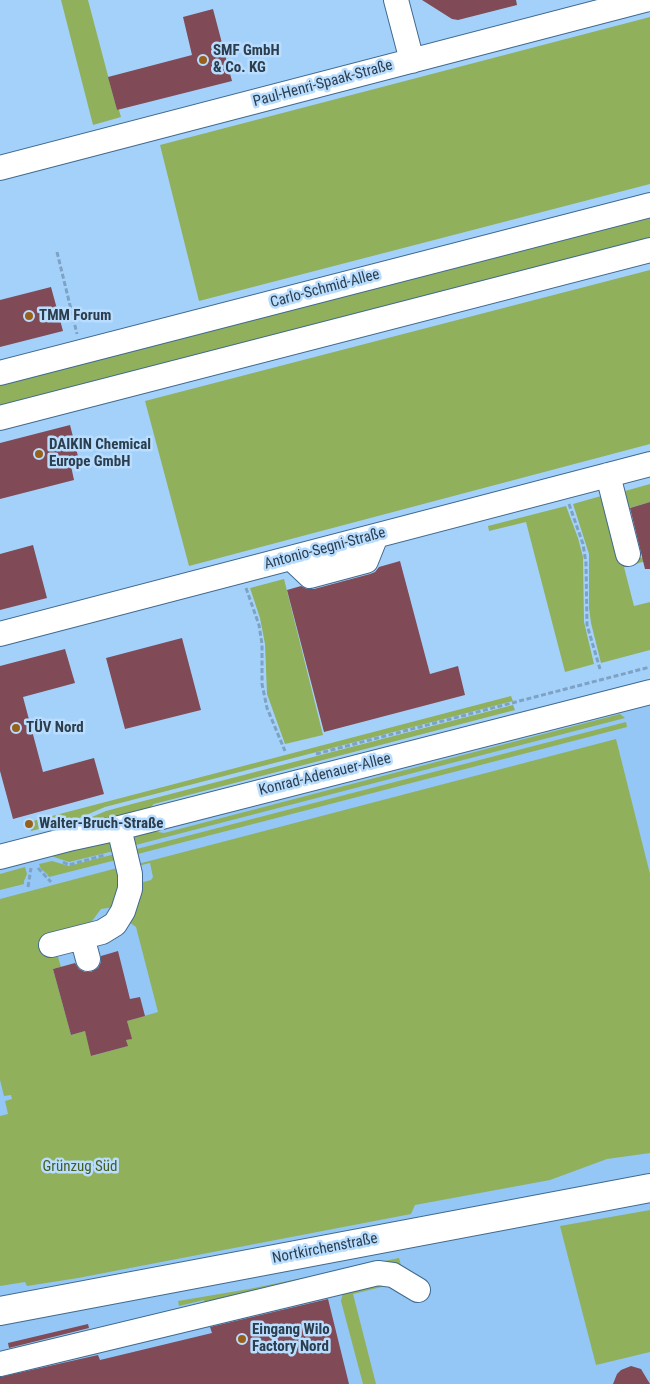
<!DOCTYPE html>
<meta charset="utf-8">
<style>
body{margin:0}
canvas{display:block;background:#a4d1fa}
</style>
<canvas width="650" height="1384"></canvas>
<script>
const context = document.querySelector('canvas').getContext('2d');
context.lineJoin = 'round';
function fillPath(path, color) { context.fillStyle = color; context.fill(path, 'evenodd'); }
const poly = rows => new Path2D(rows.map(r => 'M' + r).join(''));
function strokePath(path, color, width, dash) { context.strokeStyle = color; context.lineWidth = width; context.lineCap = dash ? 'butt' : 'round'; context.setLineDash(dash || []); context.stroke(path); }
function write(font, color, halo, rows, align = 'center') {
  context.font = font + ' "Roboto Condensed",sans-serif'; context.lineWidth = 5; context.setLineDash([]); context.textBaseline = 'middle'; context.strokeStyle = halo; context.fillStyle = color; for (const [text, x, y, turn = 0] of rows) {
    context.save(); context.translate(x, y); context.rotate((+turn || 0) * Math.PI / 180); context.textAlign = isNaN(turn) ? turn : align; if (halo) context.strokeText(text, 0, 0); context.fillText(text, 0, 0); context.restore();
  }
}
fillPath(poly([
 [650,700,650,1384,0,1384,0,869]
]), '#94c7f6');
fillPath(poly([
 [61,0,88,0,117,110,119,110,121,117,93,125],
 [650,17,650,184,199,301,160,145],
 [650,212,650,241,0,410,0,380],
 [650,270,650,444,189,566,145,401],
 [650,484,650,502,629,508,625,491],
 [601,496,622,562,650,556,650,560,624,567,634,606,650,602,650,650,601,663,591,623,589,608,589,554,573,504],
 [566,506,578,538,583,557,584,622,594,664,565,672,526,522,489,531,488,526],
 [284,579,323,735,285,744,267,694,265,644,260,618,250,588],
 [511,696,513,701,105,807,72,821,31,831,29,822],
 [513,705,515,710,154,804,144,813,127,817,80,822,106,811,132,804],
 [620,714,625,718,128,847,128,836,152,831,164,833],
 [626,722,627,727,130,856,129,851],
 [616,739,650,874,650,1153,607,1159,550,1180,415,1205,411,1214,78,1278,27,1286,25,1282,0,1286,0,1116,8,1114,5,1101,12,1099,11,1095,4,1096,0,1080,0,899,121,867,123,883,114,907,101,909,92,921,56,950,61,967,53,969,71,1035,85,1031,92,1056,127,1046,126,1040,131,1039,127,1021,158,1012,136,927,126,920,136,884,151,880,153,877,150,863,134,867,134,865],
 [112,840,118,850,69,862,51,856],
 [119,853,120,859,49,877,47,874,41,869,39,864,52,861,69,866],
 [25,867,27,874,24,881,24,884,0,890,0,874],
 [650,1210,650,1352,596,1365,560,1226],
 [399,1258,403,1273,206,1308,204,1300,179,1306,178,1301,249,1289],
 [394,1284,353,1294,376,1384,363,1384,341,1301,343,1292,349,1287]
]), '#90b05c');
fillPath(poly([
 [422,0,516,0,517,5,458,20,452,19],
 [213,9,232,81,117,110,108,77,192,55,183,17],
 [51,287,63,331,0,347,0,300],
 [70,425,80,464,71,466,74,480,0,499,0,443],
 [650,502,650,569,645,569,630,508],
 [33,545,47,598,0,610,0,554],
 [400,561,430,674,458,666,465,695,324,732,287,590,301,586,307,589,314,589,370,574,375,572,379,567],
 [182,638,201,710,125,729,106,658],
 [65,649,75,683,23,697,43,772,94,758,104,794,13,819,0,771,0,666],
 [118,951,130,999,140,997,145,1016,127,1021,132,1039,126,1040,128,1046,91,1056,85,1031,71,1035,53,969,75,963,79,969,85,972,91,972,98,968,101,962,101,956],
 [328,1299,349,1384,0,1384,0,1377,98,1355,100,1360,212,1333,210,1327],
 [88,1324,89,1328,9,1348,8,1343],
 [631,1366,641,1369,650,1384,613,1384,617,1374,621,1370]
]), '#804a56');
const minor = poly([
 [396,0,412,61],
 [0,168,645,0],
 [0,373,650,205],
 [0,418,650,250],
 [608,475,628,554],
 [291,558,310,576,366,561,376,536],
 [0,634,650,464],
 [0,857,73,838,119,828,650,692],
 [82,937,88,959],
 [51,945,102,932,115,924,123,911,130,889,130,874,119,828],
 [0,1364,378,1273,393,1275,418,1290]
]);
const major = poly([
 [0,1311,650,1188]
]);
strokePath(minor, '#406a8f', 26);
strokePath(major, '#406a8f', 30);
strokePath(poly([
 [57,252,77,334],
 [569,504,583,544,586,563,587,625,600,669],
 [246,588,259,625,262,644,262,684,267,708,285,751],
 [316,754,650,667],
 [63,862,69,865,105,855],
 [38,868,51,882],
 [28,887,31,868]
]), '#7ea2c3', 3, [5, 2.5]);
strokePath(minor, '#fff', 24);
strokePath(major, '#fff', 28);
for (const [x, y, r, color] of [
 [203,60,5,"#98601b"],
 [29,316,5,"#98601b"],
 [39,454,5,"#98601b"],
 [16,728,5,"#98601b"],
 [29,824,5,"#98601b"],
 [242,1339,5,"#98601b"]
]) { const dot = new Path2D(); dot.arc(x, y, r, 0, 2 * Math.PI); context.fillStyle = color; context.fill(dot); strokePath(dot, '#b9ddfe', 2); }
write('bold 15px', '#2c3e4e', '#b9ddfe', [
 ["SMF GmbH",213,51],
 ["& Co. KG",213,68],
 ["TMM Forum",39,316],
 ["DAIKIN Chemical",49,445],
 ["Europe GmbH",49,462],
 ["TÜV Nord",26,728],
 ["Walter-Bruch-Straße",39,824],
 ["Eingang Wilo",252,1330],
 ["Factory Nord",252,1347]
], 'left');
write('15px', '#2c3e4e', '#b9ddfe', [
 ["Paul-Henri-Spaak-Straße",323,84,-15],
 ["Carlo-Schmid-Allee",325,289,-15],
 ["Antonio-Segni-Straße",325,549,-15],
 ["Konrad-Adenauer-Allee",325,775,-14],
 ["Nortkirchenstraße",325,1249,-11]
]);
write('15px', '#475d20', '#b9ddfe', [
 ["Grünzug Süd",80,1167]
]);
</script>
